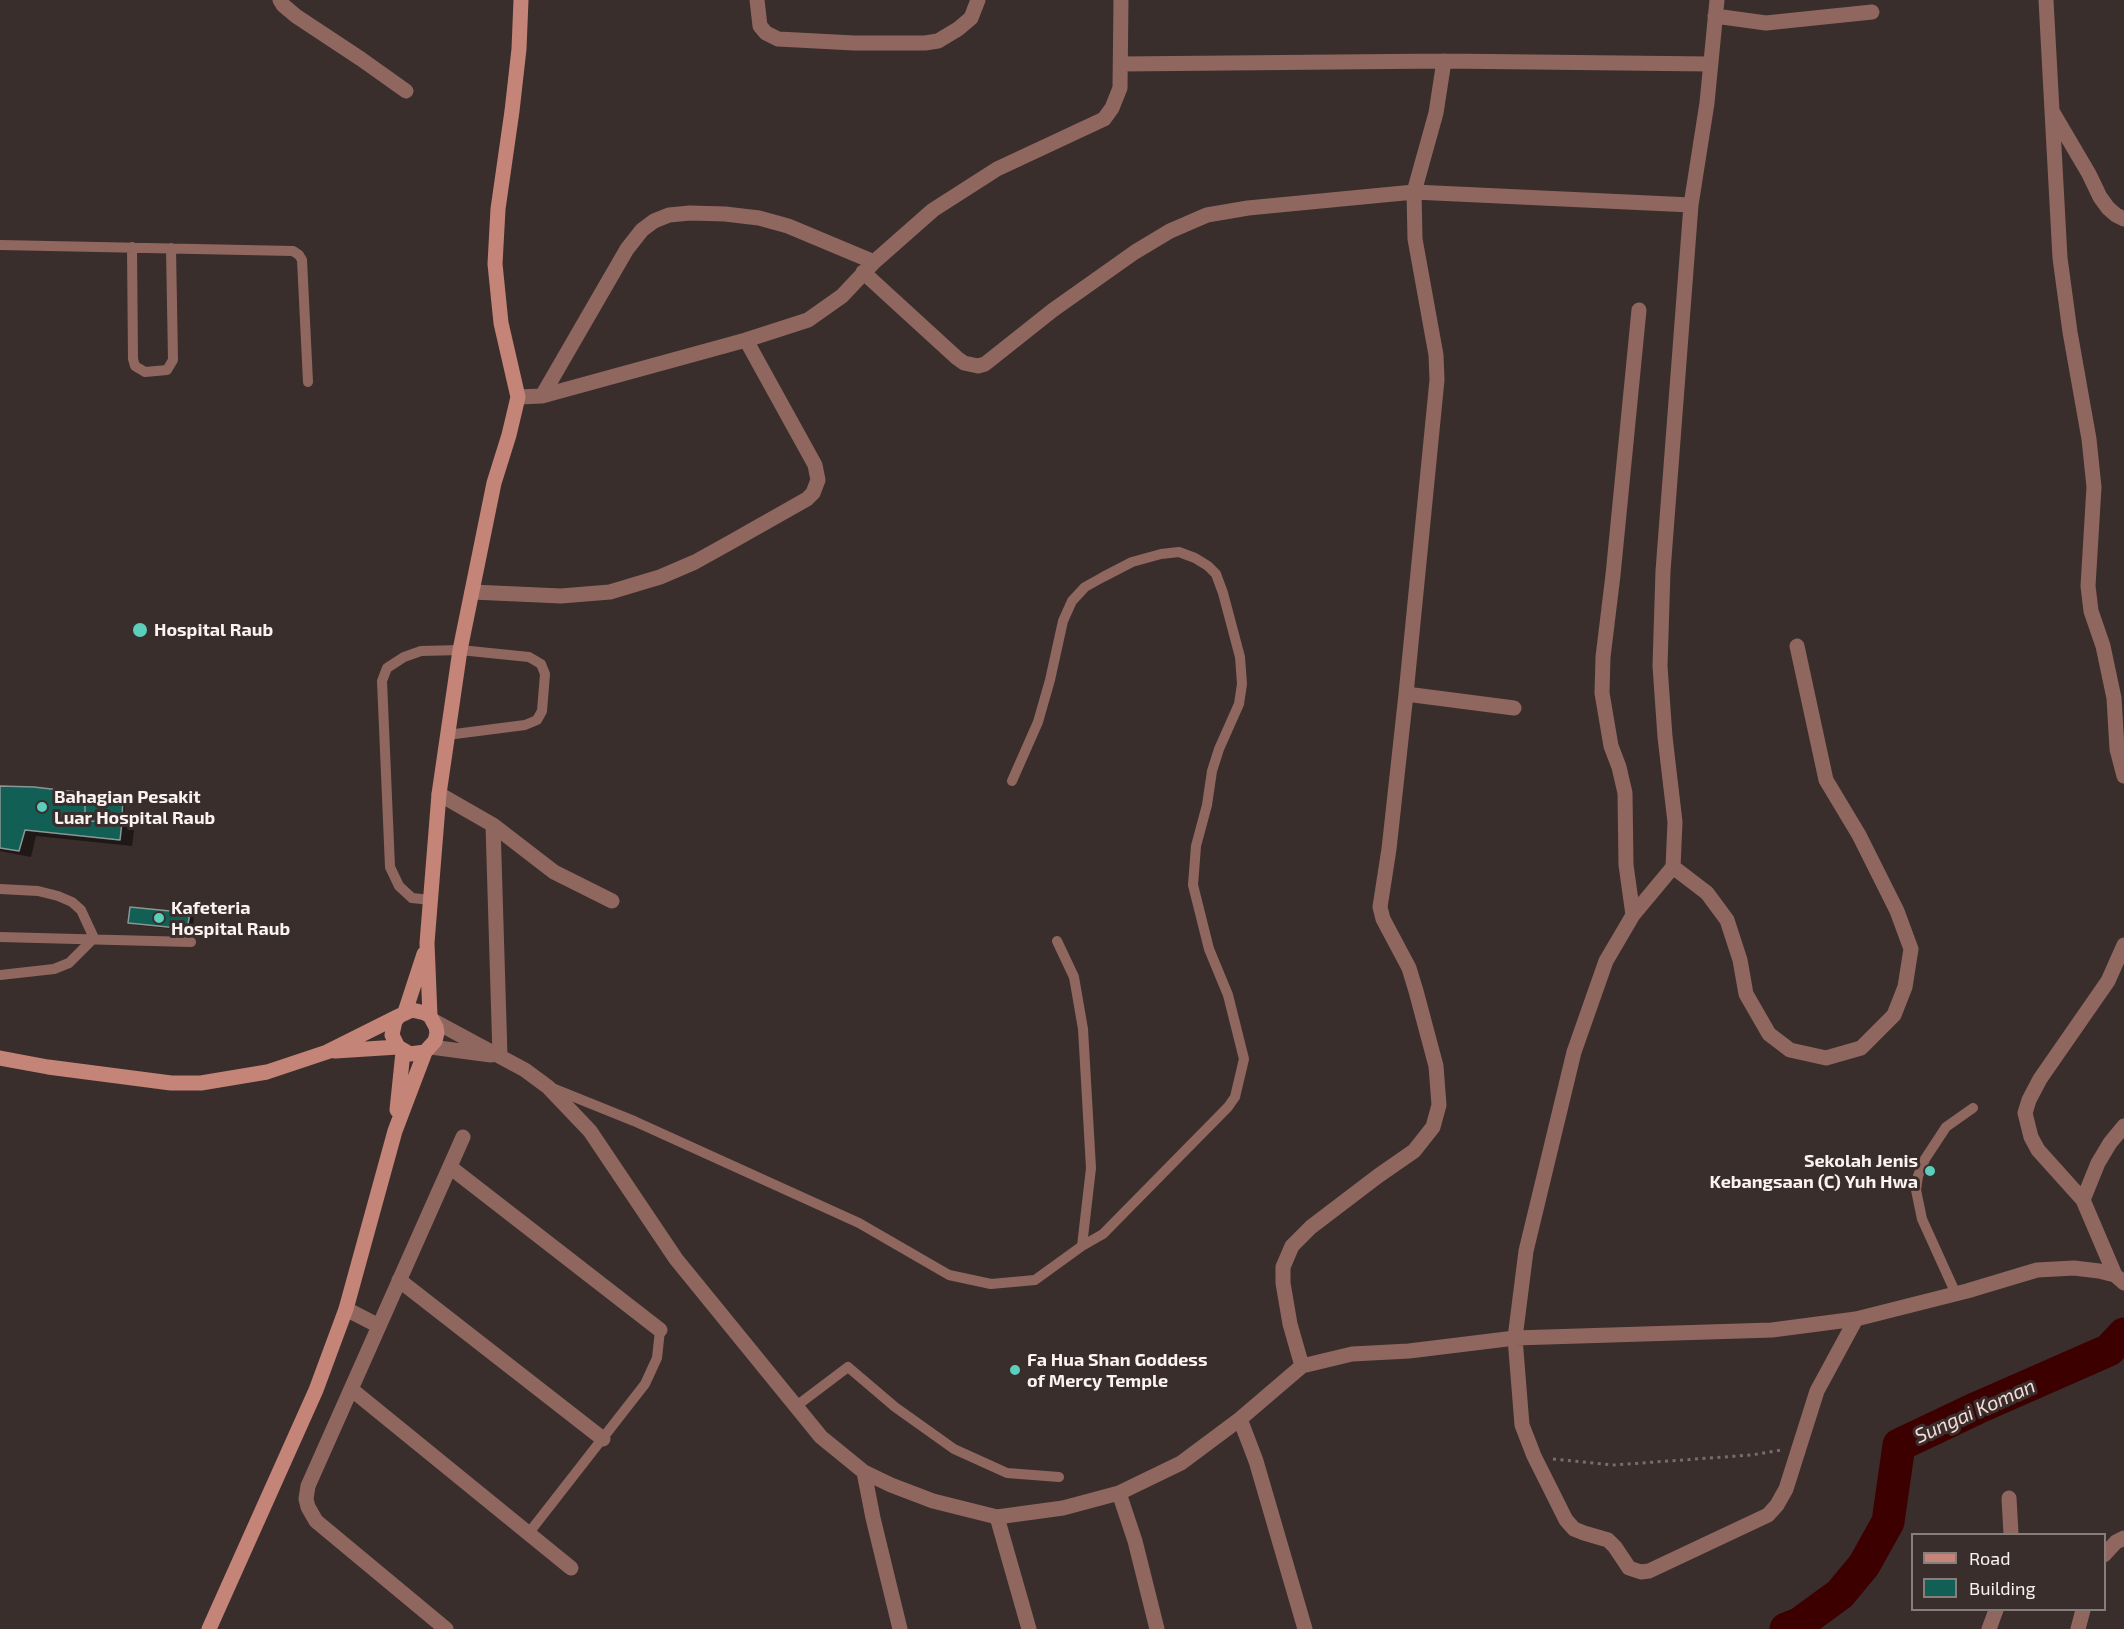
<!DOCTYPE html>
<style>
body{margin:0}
#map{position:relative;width:2124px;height:1629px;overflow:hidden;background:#3a2e2c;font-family:"Exo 2",sans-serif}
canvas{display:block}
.legend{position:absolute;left:1911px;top:1533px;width:195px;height:78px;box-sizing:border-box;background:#3a2e2c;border:2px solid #877d7b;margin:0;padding:8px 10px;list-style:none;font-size:18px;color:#fbf3f1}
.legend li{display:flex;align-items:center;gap:12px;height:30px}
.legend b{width:30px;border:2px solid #877d7b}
</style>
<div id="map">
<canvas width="2124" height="1629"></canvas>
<ul class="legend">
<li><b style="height:8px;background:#c58478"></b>Road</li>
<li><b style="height:16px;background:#125f55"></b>Building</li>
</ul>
</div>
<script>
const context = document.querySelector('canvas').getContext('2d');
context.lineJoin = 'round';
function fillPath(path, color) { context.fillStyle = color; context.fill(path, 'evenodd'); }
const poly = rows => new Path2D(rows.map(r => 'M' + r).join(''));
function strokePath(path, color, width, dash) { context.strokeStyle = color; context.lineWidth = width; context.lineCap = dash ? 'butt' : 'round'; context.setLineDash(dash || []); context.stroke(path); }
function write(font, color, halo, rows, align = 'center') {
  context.font = font + ' "Exo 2",sans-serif'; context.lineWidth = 6; context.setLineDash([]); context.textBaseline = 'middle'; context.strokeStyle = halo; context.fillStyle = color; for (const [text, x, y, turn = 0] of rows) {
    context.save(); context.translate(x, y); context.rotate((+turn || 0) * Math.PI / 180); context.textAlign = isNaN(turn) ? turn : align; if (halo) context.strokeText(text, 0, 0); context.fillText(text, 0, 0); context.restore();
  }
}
fillPath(poly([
 [0,788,123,797,125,798,124,825,134,830,132,846,36,836,31,857,0,851],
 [189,915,194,918,192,931,135,925,130,922]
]), '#0007');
strokePath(poly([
 [1786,1629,1799,1624,1840,1594,1864,1565,1888,1522,1899,1445,1977,1408,2109,1350,2124,1334]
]), '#3d0000', 33);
const building = poly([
 [0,786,34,787,85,793,85,821,122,822,120,840,25,830,19,851,0,848,0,786],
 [85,793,123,795,122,822,85,821,85,793],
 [130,907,190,913,187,929,128,923,130,907]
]);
fillPath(building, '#125f55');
strokePath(building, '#8a9895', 1.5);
strokePath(poly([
 [1553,1459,1614,1465,1751,1455,1782,1450]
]), '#776d6b', 3, [3, 4.5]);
strokePath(poly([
 [0,245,293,251,299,255,302,260,308,382],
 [132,247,133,359,135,366,145,372,167,370,173,360,171,248],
 [1012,781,1038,722,1050,680,1063,621,1072,601,1085,587,1103,577,1132,562,1161,554,1179,552,1195,558,1208,566,1216,574,1223,593,1240,657,1242,684,1239,704,1219,749,1212,771,1207,805,1196,846,1193,885,1209,949,1228,995,1244,1059,1235,1097,1228,1107,1103,1234,1082,1246],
 [0,889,38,891,58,896,72,902,81,910,94,938,69,963,54,969,0,975],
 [431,900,412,898,399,886,390,867,382,681,387,668,404,657,421,651,460,650,529,657,541,664,545,674,542,711,537,720,525,725,447,735],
 [0,937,191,942],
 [552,1088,634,1121,859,1223,949,1275,991,1284,1035,1280,1082,1246,1091,1168,1083,1029,1074,977,1057,941],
 [1956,1294,1922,1219,1916,1190,1918,1176,1925,1159,1946,1127,1973,1108],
 [795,1407,848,1367,895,1407,954,1449,1007,1473,1059,1477],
 [528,1534,645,1384,657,1358,660,1330]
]), '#90675f', 10);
strokePath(poly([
 [280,0,283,5,296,16,361,59,406,91],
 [757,0,760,26,766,33,778,39,854,43,925,43,938,41,958,29,971,18,978,0],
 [2046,0,2060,258,2070,332,2089,439,2094,487,2088,586,2091,611,2103,646,2114,698,2117,749,2124,776],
 [1715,16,1766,23,1872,12],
 [1121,64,1444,61,1710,64],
 [2052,111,2089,174,2100,197,2108,208,2116,215,2124,219],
 [863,272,957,358,964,363,978,366,985,364,1053,310,1135,252,1170,231,1207,215,1248,208,1414,192,1691,205],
 [542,396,627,249,642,230,654,221,669,215,690,213,725,214,759,218,788,226,874,262],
 [518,397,542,396,746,340,808,320,842,296,874,262,933,210,997,169,1104,119,1112,108,1120,88,1121,0],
 [472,592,561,596,610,592,660,577,695,562,731,542,807,499,813,493,818,480,815,465,746,340],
 [1797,646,1826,780,1859,835,1897,911,1911,949,1905,987,1894,1015,1861,1048,1826,1058,1790,1050,1769,1034,1746,994,1740,960,1727,920,1707,893,1673,867,1633,915,1606,961,1574,1052,1526,1251,1515,1338,1522,1425,1534,1456,1566,1520,1574,1529,1584,1533,1608,1540,1615,1547,1629,1568,1641,1572,1649,1571,1768,1515,1777,1505,1786,1489,1817,1391,1856,1319],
 [1406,694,1514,708],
 [439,794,493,825,554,872,612,901],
 [493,825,500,1056],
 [1673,867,1675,822,1665,737,1660,666,1663,571,1691,205,1707,103,1717,0],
 [1633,915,1626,865,1625,793,1619,767,1611,746,1602,693,1603,657,1613,575,1639,310],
 [434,1021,525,1070,548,1087,590,1131,676,1259,821,1437,864,1472,891,1485,933,1501,997,1517,1063,1508,1119,1493,1181,1463,1240,1419,1302,1366,1352,1354,1409,1351,1515,1338,1772,1330,1856,1319,1967,1291,2037,1270,2074,1268,2099,1271,2115,1275,2124,1283],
 [431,1047,491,1055],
 [450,1167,660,1330],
 [2083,1200,2098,1163,2110,1143,2124,1126],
 [2115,1275,2083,1200,2038,1150,2031,1137,2025,1113,2029,1100,2040,1079,2108,981,2124,945],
 [399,1280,603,1439],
 [346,1309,379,1326],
 [1302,1366,1290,1324,1283,1283,1283,1267,1292,1246,1311,1227,1378,1176,1414,1151,1433,1127,1439,1105,1436,1066,1416,991,1409,968,1383,919,1380,907,1389,849,1406,694,1437,380,1436,355,1415,239,1414,192,1436,113,1444,61],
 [351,1389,571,1568],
 [1240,1419,1256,1461,1305,1629],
 [864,1472,873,1518,900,1629],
 [1119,1493,1135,1541,1157,1629],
 [2009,1498,2011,1534],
 [997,1517,1029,1629],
 [2104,1555,2116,1542,2124,1538],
 [446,1629,316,1521,308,1507,306,1499,308,1486,463,1137],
 [1989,1629,1996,1610],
 [2078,1629,2083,1610]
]), '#90675f', 15);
strokePath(poly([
 [405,1012,424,954],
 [430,1016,425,1013,412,1010,399,1016,395,1021,392,1035,398,1047,410,1054,425,1052,435,1041,437,1033,436,1027,430,1016,427,943,439,794,460,650,494,483,509,435,518,397,501,323,495,264,498,209,512,111,519,49,521,0],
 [335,1051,398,1047],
 [0,1058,48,1067,171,1083,201,1083,267,1072,327,1052,399,1016],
 [397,1110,403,1052],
 [209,1629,316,1390,346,1309,395,1131,425,1052]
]), '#c58478', 15);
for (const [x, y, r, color] of [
 [140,630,8,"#5bcebc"],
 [42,807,6,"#5bcebc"],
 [159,918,6,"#5bcebc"],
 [1930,1171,6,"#5bcebc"],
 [1015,1370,6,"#5bcebc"]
]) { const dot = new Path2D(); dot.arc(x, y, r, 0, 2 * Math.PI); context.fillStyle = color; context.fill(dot); strokePath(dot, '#3a2e2c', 2); }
write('bold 18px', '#fbf3f1', '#3a2e2c', [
 ["Hospital Raub",154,630],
 ["Bahagian Pesakit",54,797],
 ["Luar Hospital Raub",54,818],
 ["Kafeteria",171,908],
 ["Hospital Raub",171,929],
 ["Sekolah Jenis",1918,1161,"right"],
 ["Kebangsaan (C) Yuh Hwa",1918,1182,"right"],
 ["Fa Hua Shan Goddess",1027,1360],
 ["of Mercy Temple",1027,1381]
], 'left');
write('italic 20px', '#f5dbd6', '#3a2e2c', [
 ["Sungai Koman",1975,1411,-24]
]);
</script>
